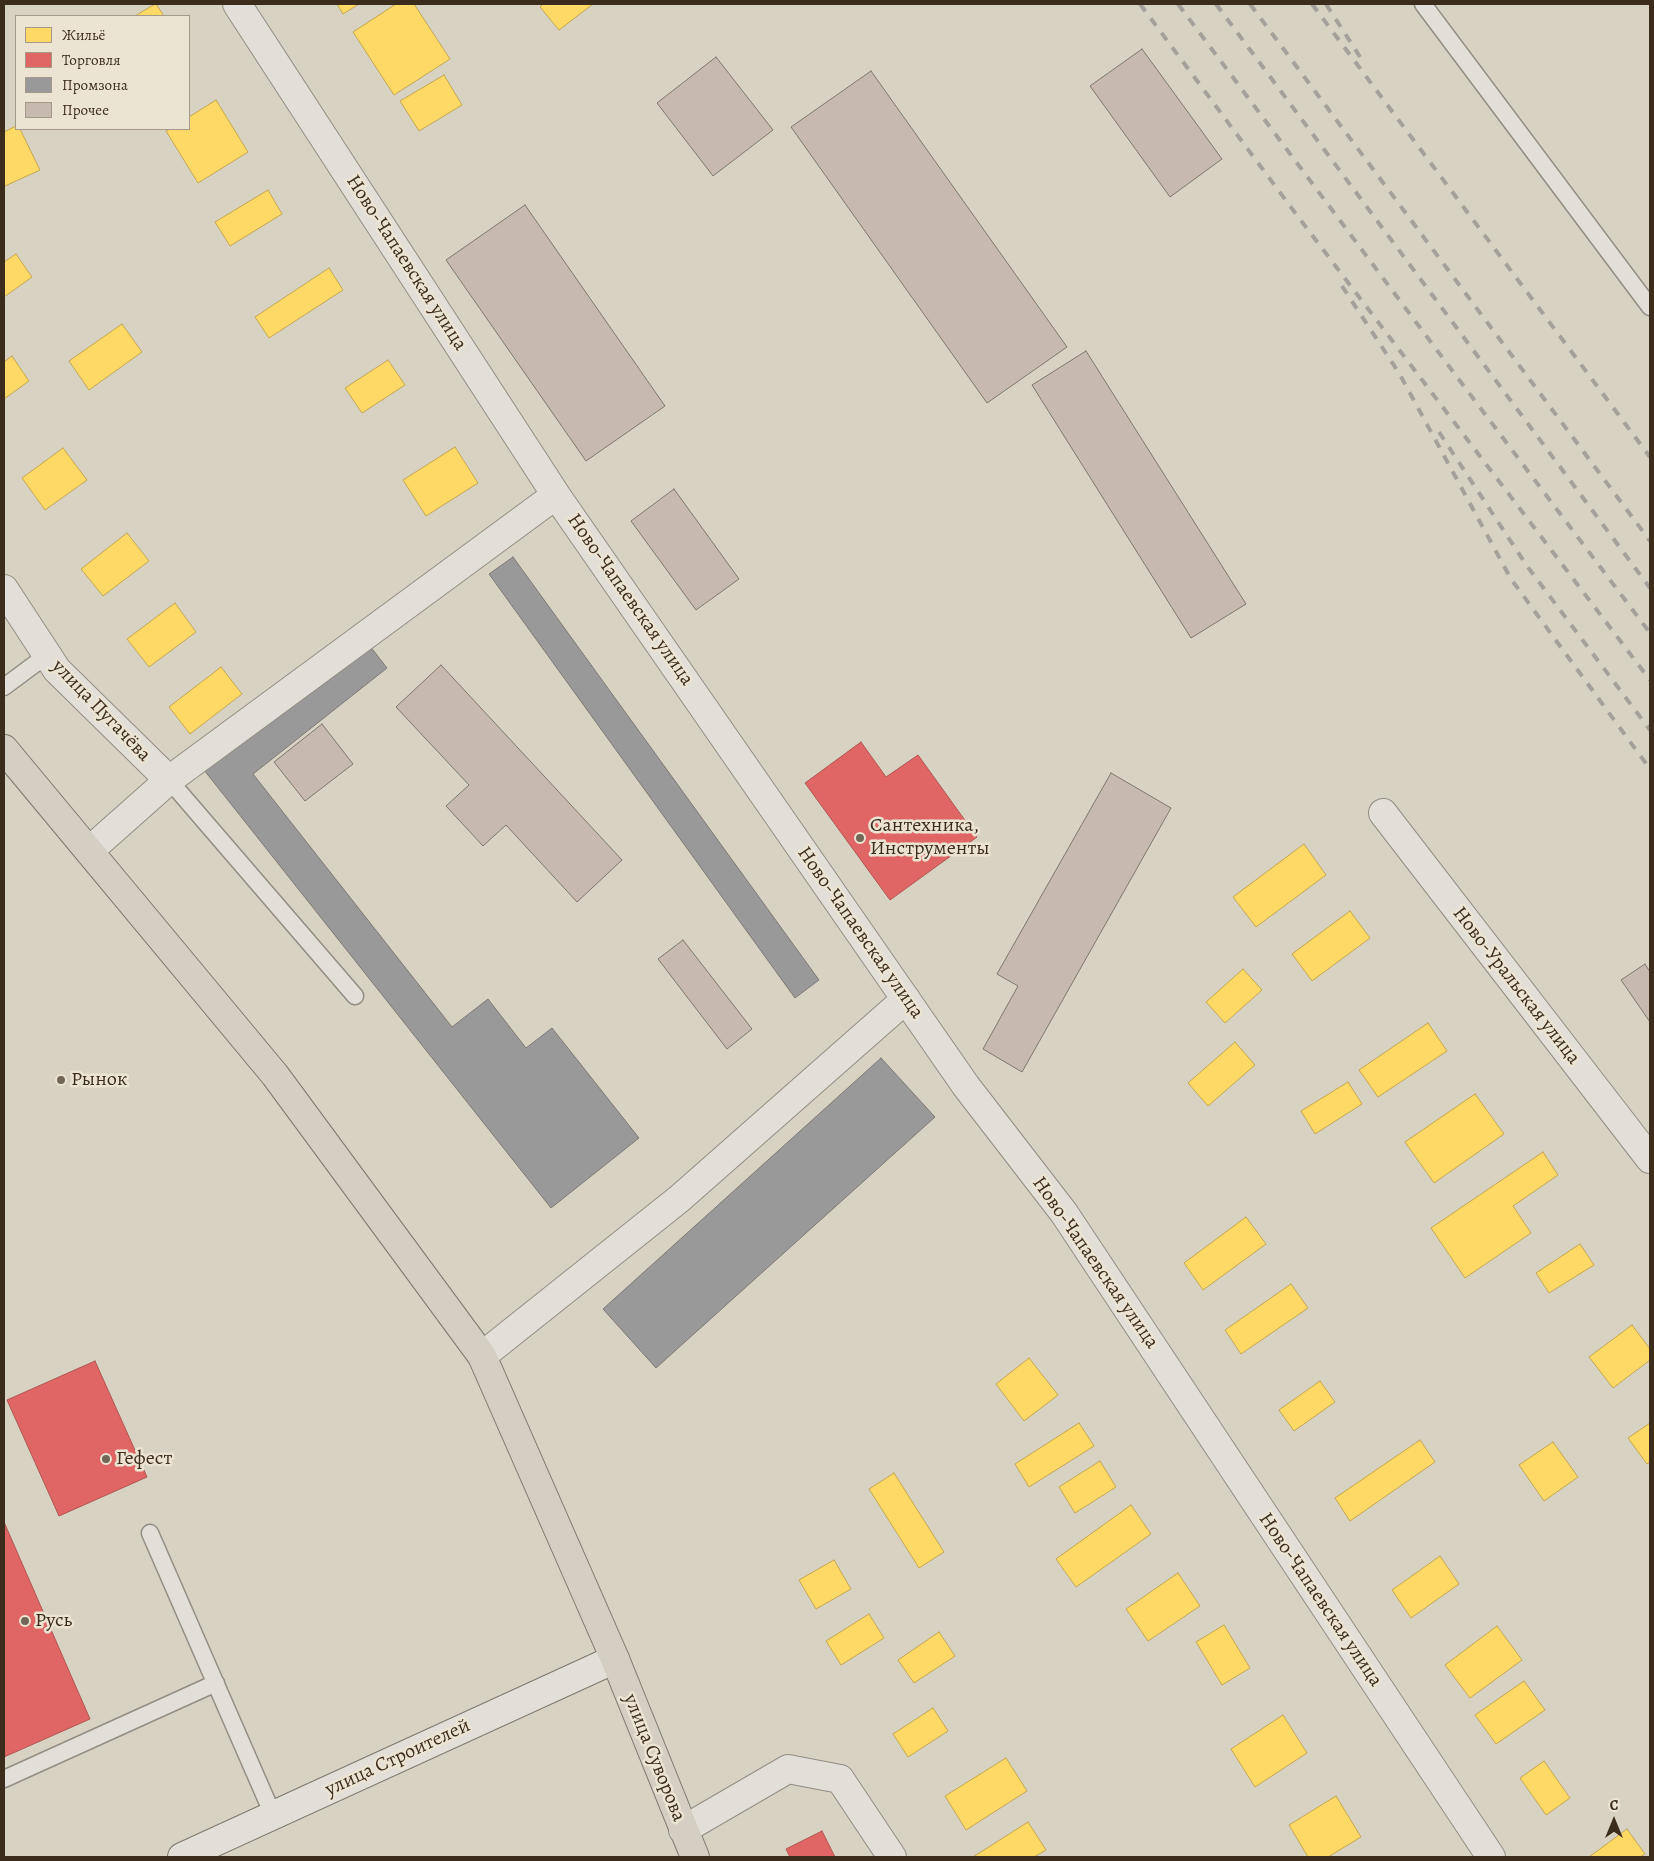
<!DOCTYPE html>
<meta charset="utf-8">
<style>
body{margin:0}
#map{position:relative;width:1654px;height:1861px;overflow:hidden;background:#d8d2c3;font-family:Alegreya,serif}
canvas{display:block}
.frame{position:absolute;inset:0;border:5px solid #3c2c1c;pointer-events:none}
.legend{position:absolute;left:15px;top:15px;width:175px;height:115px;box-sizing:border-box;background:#ebe4d3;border:1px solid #a59a8a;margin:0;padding:6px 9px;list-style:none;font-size:15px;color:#3c2c1c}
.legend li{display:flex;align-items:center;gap:10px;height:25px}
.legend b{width:25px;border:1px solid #a59a8a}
.north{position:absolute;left:1589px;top:1796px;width:50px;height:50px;-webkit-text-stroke:4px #ebe4d3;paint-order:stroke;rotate:0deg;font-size:14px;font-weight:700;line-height:20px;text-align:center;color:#3c2c1c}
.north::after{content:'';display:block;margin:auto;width:18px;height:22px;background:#3c2c1c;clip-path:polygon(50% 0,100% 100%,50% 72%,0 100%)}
</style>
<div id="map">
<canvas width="1654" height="1861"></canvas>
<div class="frame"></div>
<ul class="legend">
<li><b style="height:14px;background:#ffd966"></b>Жильё</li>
<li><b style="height:14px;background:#e06666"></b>Торговля</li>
<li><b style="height:14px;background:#999"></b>Промзона</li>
<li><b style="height:14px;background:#c8b9af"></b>Прочее</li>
</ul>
<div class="north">С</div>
</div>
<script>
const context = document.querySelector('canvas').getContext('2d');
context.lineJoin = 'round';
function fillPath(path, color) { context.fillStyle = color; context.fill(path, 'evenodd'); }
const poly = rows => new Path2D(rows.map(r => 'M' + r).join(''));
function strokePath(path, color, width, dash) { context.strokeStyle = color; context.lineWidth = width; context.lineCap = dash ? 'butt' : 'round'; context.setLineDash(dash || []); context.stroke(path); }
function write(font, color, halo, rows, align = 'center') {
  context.font = font + ' Alegreya,serif'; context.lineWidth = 5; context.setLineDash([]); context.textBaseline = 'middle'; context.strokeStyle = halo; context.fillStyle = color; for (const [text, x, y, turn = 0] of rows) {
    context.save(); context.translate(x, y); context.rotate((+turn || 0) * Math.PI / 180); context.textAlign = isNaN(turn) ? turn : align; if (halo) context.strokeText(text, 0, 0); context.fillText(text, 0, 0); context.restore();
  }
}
const homes = poly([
 [156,4,164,16,135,16,155,4,156,4],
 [337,4,359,4,343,14,337,4],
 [396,4,414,4,450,59,394,95,353,32,396,4],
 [543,4,593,4,559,30,540,7,543,4],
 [444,75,462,105,419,131,400,101,444,75],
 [216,100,248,152,198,183,166,131,170,129,189,129,189,117,216,100],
 [16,126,16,129,20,129,40,170,5,186,4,183,4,132,16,126],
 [268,190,282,214,230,246,215,222,268,190],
 [16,254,32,277,4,297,4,262,16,254],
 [329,268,343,290,269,338,255,317,329,268],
 [122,324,142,352,89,390,69,361,122,324],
 [12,356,29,381,4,399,4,362,12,356],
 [388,360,405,385,362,413,345,388,388,360],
 [455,447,478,483,426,516,403,480,455,447],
 [63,448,87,480,45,510,22,478,63,448],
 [127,533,149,561,103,596,81,569,127,533],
 [175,603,196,632,149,667,127,639,175,603],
 [221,667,242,694,190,734,169,707,221,667],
 [1304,844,1326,875,1256,927,1233,897,1304,844],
 [1350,911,1370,938,1312,981,1292,954,1350,911],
 [1243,969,1262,990,1225,1023,1206,1002,1243,969],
 [1428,1023,1447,1051,1378,1097,1359,1070,1428,1023],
 [1235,1042,1255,1065,1208,1106,1188,1083,1235,1042],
 [1348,1082,1362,1104,1315,1134,1301,1111,1348,1082],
 [1475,1094,1504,1134,1434,1183,1405,1142,1475,1094],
 [1543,1152,1558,1175,1513,1206,1531,1233,1465,1278,1431,1228,1543,1152],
 [1246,1217,1266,1244,1203,1290,1184,1263,1246,1217],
 [1580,1244,1594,1265,1549,1293,1536,1273,1580,1244],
 [1291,1284,1308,1308,1241,1354,1225,1330,1291,1284],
 [1632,1325,1650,1349,1650,1360,1613,1388,1589,1357,1632,1325],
 [1029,1358,1058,1395,1024,1421,996,1384,1029,1358],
 [1320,1381,1335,1402,1294,1431,1279,1410,1320,1381],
 [1079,1423,1094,1446,1029,1487,1015,1464,1079,1423],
 [1650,1423,1650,1462,1647,1464,1628,1438,1650,1423],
 [1420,1440,1435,1462,1350,1521,1335,1498,1420,1440],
 [1553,1442,1578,1477,1544,1501,1519,1465,1553,1442],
 [1100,1461,1116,1487,1075,1513,1059,1487,1100,1461],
 [894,1473,944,1552,919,1568,869,1489,894,1473],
 [1131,1505,1151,1534,1076,1587,1056,1559,1131,1505],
 [1440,1556,1459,1584,1411,1618,1392,1590,1440,1556],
 [834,1560,851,1589,816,1609,799,1580,834,1560],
 [1178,1573,1200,1606,1148,1641,1126,1609,1178,1573],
 [869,1614,884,1638,841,1665,826,1641,869,1614],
 [1224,1625,1250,1668,1222,1685,1196,1642,1224,1625],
 [1497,1626,1522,1660,1470,1698,1445,1665,1497,1626],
 [939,1632,955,1656,914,1683,898,1660,939,1632],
 [1524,1681,1545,1710,1496,1744,1475,1715,1524,1681],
 [933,1708,948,1731,908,1757,893,1734,933,1708],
 [1283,1715,1307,1753,1255,1787,1231,1749,1283,1715],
 [1006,1758,1027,1791,966,1830,945,1796,1006,1758],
 [1544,1761,1570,1798,1546,1815,1520,1778,1544,1761],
 [1336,1796,1361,1837,1328,1857,1308,1857,1289,1825,1336,1796],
 [1028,1822,1046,1850,1034,1857,973,1857,1028,1822],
 [1627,1829,1645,1854,1640,1857,1589,1857,1627,1829]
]);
fillPath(homes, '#ffd966');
strokePath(homes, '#c4a550', 1);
const shops = poly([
 [861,742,886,777,918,755,977,837,890,900,805,783,861,742],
 [95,1361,147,1477,59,1516,7,1400,95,1361],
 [4,1522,90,1719,4,1757,4,1522],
 [822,1831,835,1857,790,1857,786,1849,822,1831]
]);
fillPath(shops, '#e06666');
strokePath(shops, '#af5550', 1);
const industry = poly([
 [513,557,819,980,795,998,489,574,513,557],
 [366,641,387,668,253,774,452,1027,488,999,526,1048,552,1028,639,1138,551,1208,204,770,366,641],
 [881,1058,935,1117,656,1368,603,1309,881,1058]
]);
fillPath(industry, '#999');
strokePath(industry, '#7d7874', 1);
const building = poly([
 [1142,49,1222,159,1170,197,1090,86,1142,49],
 [716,57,773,130,713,176,657,103,716,57],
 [871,71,1067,347,987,403,791,127,871,71],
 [525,205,665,406,586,461,446,260,525,205],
 [1086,351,1246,604,1191,638,1032,385,1086,351],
 [674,489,739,579,696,610,631,521,674,489],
 [441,665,622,860,577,902,506,825,483,846,446,806,469,785,396,707,441,665],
 [322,724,353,764,305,801,274,762,322,724],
 [1111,773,1171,808,1022,1072,983,1049,1018,986,997,974,1111,773],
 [683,940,752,1029,727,1049,658,959,683,940],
 [1645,964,1650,972,1650,1022,1621,980,1645,964]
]);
fillPath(building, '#c8b9af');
strokePath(building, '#7d776d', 1);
const lane = poly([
 [1423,4,1650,307],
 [4,687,47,655],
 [169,780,355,996],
 [150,1533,273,1815],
 [4,1779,216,1683]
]);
const street = poly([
 [237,4,556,495,966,1086,1064,1213,1491,1857],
 [4,589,57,670,169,780],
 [1383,813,1650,1159],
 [89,851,169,780,556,495],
 [482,1356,679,1199,906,999],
 [683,1830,788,1769,840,1779,892,1857]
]);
const secondary = poly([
 [182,1857,615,1659]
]);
const primary = poly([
 [4,749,275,1075,482,1356,615,1659,695,1857]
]);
strokePath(lane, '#938d83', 19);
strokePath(street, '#938d83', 30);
strokePath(secondary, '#7d776d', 30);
strokePath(primary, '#7d776d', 30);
strokePath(lane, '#e1dfd7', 16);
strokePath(street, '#e1dfd7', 28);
strokePath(secondary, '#e1dfd7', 28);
strokePath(primary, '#d5cfc3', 28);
strokePath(poly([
 [1140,4,1293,210,1650,680],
 [1178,4,1454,373,1650,633],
 [1216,4,1650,588],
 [1250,4,1650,541],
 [1312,4,1650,457],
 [1326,4,1362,60],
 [1342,286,1399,373,1511,579,1650,769],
 [1439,432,1527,566,1650,730]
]), '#a5a19a', 4, [9, 9]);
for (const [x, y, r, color] of [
 [860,838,5,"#736656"],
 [61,1080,5,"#736656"],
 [106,1459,5,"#736656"],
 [25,1621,5,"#736656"]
]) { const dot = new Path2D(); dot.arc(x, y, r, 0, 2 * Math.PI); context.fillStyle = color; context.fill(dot); strokePath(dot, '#ebe4d3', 2); }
write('20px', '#3c2c1c', '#ebe4d3', [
 ["Ново-Чапаевская улица",406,263,57],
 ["Ново-Чапаевская улица",630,600,55],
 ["улица Пугачёва",101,711,46],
 ["Ново-Чапаевская улица",860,933,55],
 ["Ново-Уральская улица",1516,986,52],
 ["Ново-Чапаевская улица",1095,1263,55],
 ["Ново-Чапаевская улица",1320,1600,56],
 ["улица Строителей",398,1758,-25],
 ["улица Суворова",654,1758,68]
]);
write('20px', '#3c2c1c', '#ebe4d3', [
 ["Сантехника,",870,826],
 ["Инструменты",870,849],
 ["Рынок",71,1080],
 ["Гефест",116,1459],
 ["Русь",35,1621]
], 'left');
</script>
